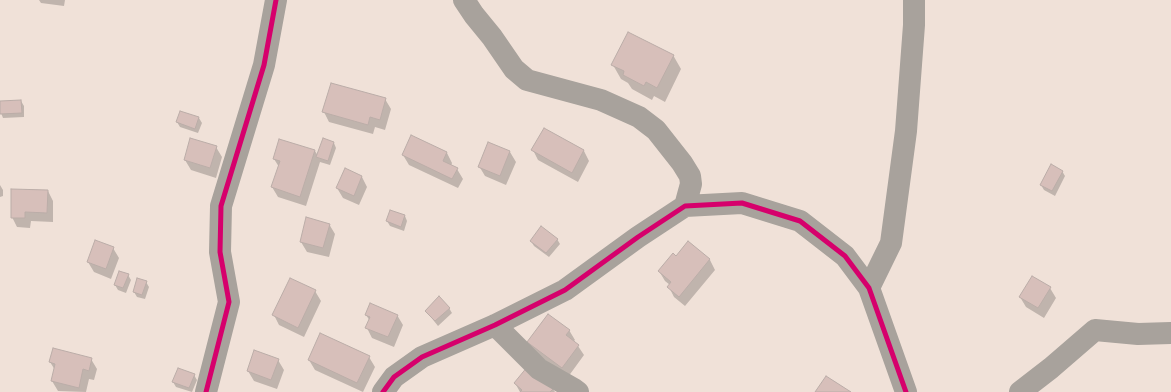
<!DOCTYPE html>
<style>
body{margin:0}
canvas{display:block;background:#f0e1d8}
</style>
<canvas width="1171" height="392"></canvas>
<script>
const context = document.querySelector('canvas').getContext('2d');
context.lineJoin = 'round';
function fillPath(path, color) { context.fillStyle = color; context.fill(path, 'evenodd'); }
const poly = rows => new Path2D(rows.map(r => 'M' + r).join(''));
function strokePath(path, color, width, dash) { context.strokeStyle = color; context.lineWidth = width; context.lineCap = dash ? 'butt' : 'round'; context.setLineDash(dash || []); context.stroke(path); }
fillPath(poly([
 [39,0,65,0,64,6,41,3],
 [673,55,681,69,665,102,654,96,652,100,632,89,628,83,621,79,613,65],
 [385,99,391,109,385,130,375,127,373,134,329,122,324,112],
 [21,101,24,106,24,117,3,118,1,113],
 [199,118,202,123,198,133,180,127,177,122],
 [544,129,584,151,589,161,578,182,538,160,533,150],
 [280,140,315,151,318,156,334,143,336,148,330,165,320,162,306,206,278,197,272,187,279,167,274,159],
 [489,143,510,152,516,162,506,185,485,176,479,166],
 [216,147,222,157,216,178,191,170,185,160],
 [447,153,452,163,451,166,457,169,463,179,458,188,409,165,403,155],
 [345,170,362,177,367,187,359,205,343,198,337,188],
 [1062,171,1065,176,1055,196,1044,190,1041,185],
 [0,185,3,190,3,196,0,197],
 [48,191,53,201,53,222,31,221,30,228,17,227,12,217],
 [405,216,407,221,404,231,390,226,387,221],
 [329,224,335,234,329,257,307,252,301,242],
 [557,239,560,244,549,257,534,246,531,241],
 [689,242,710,260,715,270,685,306,674,297,669,287,670,285,665,281,659,271,676,257],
 [113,248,119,258,111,279,94,272,88,262],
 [128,275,131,280,126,293,118,290,115,285],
 [146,282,149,287,145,299,137,297,134,292],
 [1050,288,1056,298,1044,318,1026,307,1020,297],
 [315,291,321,301,304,337,279,325,274,315],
 [449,308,452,313,438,326,426,311],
 [366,315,397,315,403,325,394,347,372,338,367,328,370,321],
 [569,330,575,340,573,342,578,346,584,355,568,377,534,352,528,342],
 [369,357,375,367,363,392,315,370,309,360],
 [91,359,97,369,94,380,89,379,86,392,58,391,52,381,55,370,50,362],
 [278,360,284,370,277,389,254,381,248,371],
 [194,375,197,380,192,392,176,387,173,382],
 [515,383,553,389,555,392,520,392]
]), '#0003');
const building = poly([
 [628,32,674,55,657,88,646,82,644,86,623,75,624,71,611,65,628,32],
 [331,83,386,98,380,120,370,117,368,125,322,112,331,83],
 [21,100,22,113,0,114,0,101,21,100],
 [180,111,199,117,195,129,176,122,180,111],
 [544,128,584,150,572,173,531,150,544,128],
 [411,135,447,152,443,161,458,168,452,179,402,155,411,135],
 [190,138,217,146,210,168,184,160,190,138],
 [323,138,334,142,328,161,316,157,323,138],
 [279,139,315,150,300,197,271,187,280,161,273,159,279,139],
 [488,142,510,151,500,176,478,167,488,142],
 [1051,164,1063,171,1052,191,1040,185,1051,164],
 [345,168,362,176,354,196,336,188,345,168],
 [11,189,48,190,47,213,25,212,25,218,11,218,11,189],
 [390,210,405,215,401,227,386,221,390,210],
 [306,217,330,224,323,248,300,242,306,217],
 [541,226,558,239,546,253,530,241,541,226],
 [95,240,114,247,106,269,87,262,95,240],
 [688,241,710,259,679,297,667,287,671,282,658,271,673,253,676,256,688,241],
 [119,271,129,274,123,288,114,285,119,271],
 [1032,276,1051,287,1038,308,1019,297,1032,276],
 [137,278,147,281,142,295,133,292,137,278],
 [290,278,316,290,298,328,272,315,290,278],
 [439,296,450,308,435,321,425,311,439,296],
 [370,303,398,315,388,337,365,328,370,317,365,315,370,303],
 [548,314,570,330,566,335,579,345,562,368,527,342,548,314],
 [320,333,370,356,357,383,308,360,320,333],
 [53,348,92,358,89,371,83,369,79,388,51,381,55,364,49,362,53,348],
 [254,350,279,359,271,380,247,371,254,350],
 [528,366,554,388,550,392,520,392,522,390,514,383,528,366],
 [178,368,195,374,189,388,172,382,178,368],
 [826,376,851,392,815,392,826,376]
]);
fillPath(building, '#d7bfba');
strokePath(building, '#bbada8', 1);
strokePath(poly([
 [464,0,474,15,492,37,514,69,527,80,601,100,639,117,656,130,682,163,690,176,691,184,685,206],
 [869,288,891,243,906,131,914,25,914,0],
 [495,325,539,369,574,389,578,392],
 [206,392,229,302,220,252,221,206,264,65,276,0],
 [383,392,394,377,422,357,495,325,565,290,638,237,685,206,742,203,800,221,845,256,869,288,906,392],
 [1020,392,1051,368,1095,330,1138,334,1171,333]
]), '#a8a29c', 22);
strokePath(poly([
 [206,392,229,302,220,252,221,206,264,65,276,0],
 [383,392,394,377,422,357,495,325,565,290,638,237,685,206,742,203,800,221,845,256,869,288,906,392]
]), '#d6006c', 5);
</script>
